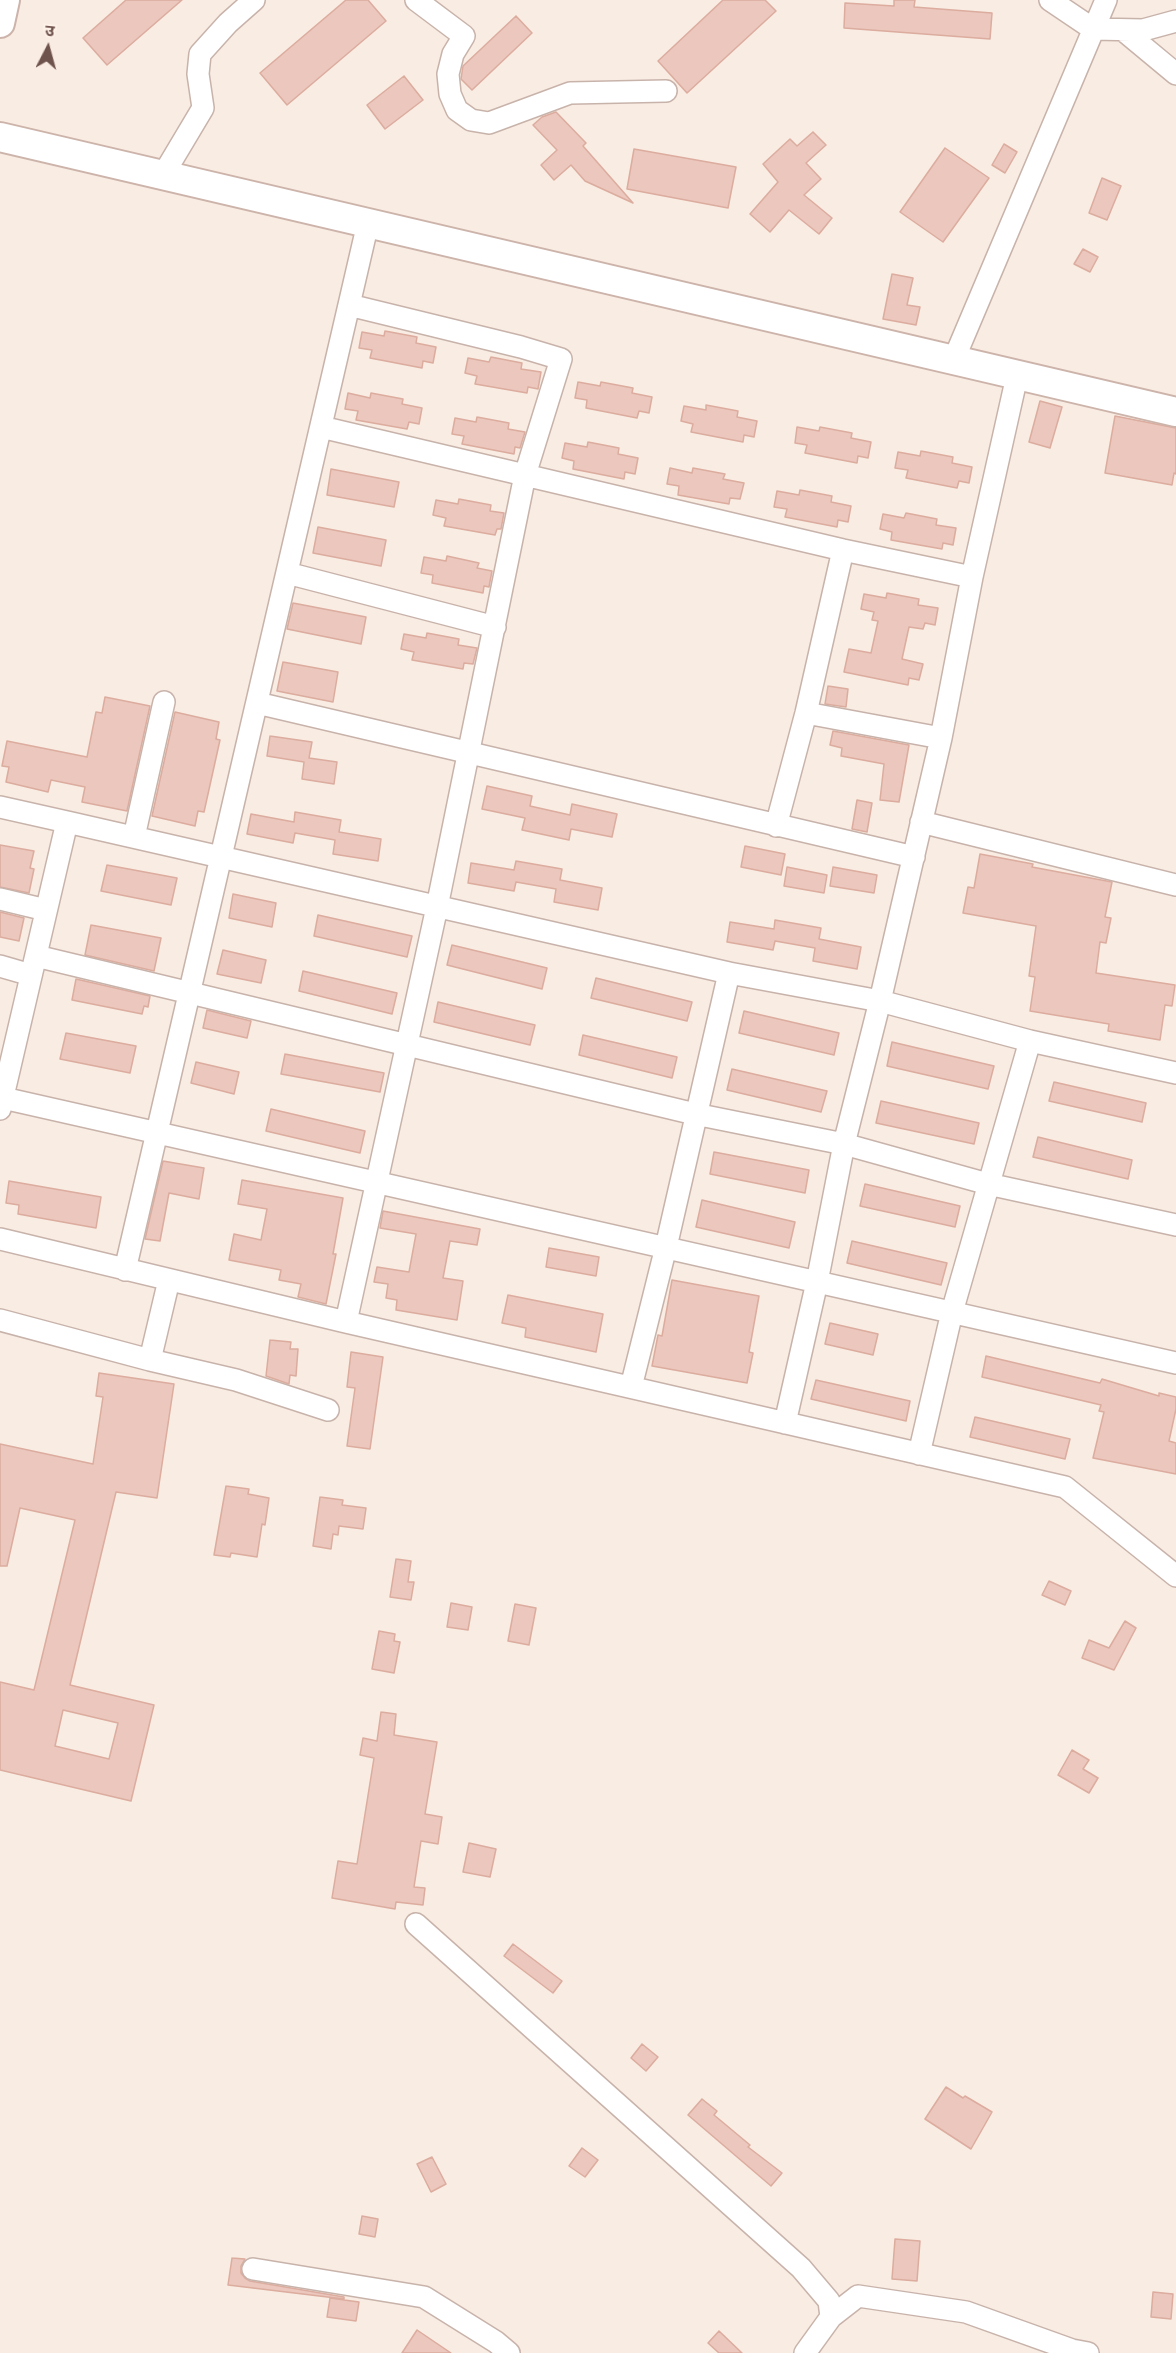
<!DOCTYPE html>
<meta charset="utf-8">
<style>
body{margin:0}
#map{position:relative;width:1176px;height:2353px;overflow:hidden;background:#f9ece2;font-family:"Titillium Web","Noto Sans Devanagari",sans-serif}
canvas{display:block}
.north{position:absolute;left:18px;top:18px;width:60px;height:60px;-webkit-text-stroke:4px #fdf1e8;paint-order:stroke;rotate:6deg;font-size:16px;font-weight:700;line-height:24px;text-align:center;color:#6e524c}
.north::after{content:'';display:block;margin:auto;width:21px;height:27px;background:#6e524c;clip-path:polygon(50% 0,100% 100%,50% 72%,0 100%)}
</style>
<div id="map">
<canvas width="1176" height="2353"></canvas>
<div class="north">उ</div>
</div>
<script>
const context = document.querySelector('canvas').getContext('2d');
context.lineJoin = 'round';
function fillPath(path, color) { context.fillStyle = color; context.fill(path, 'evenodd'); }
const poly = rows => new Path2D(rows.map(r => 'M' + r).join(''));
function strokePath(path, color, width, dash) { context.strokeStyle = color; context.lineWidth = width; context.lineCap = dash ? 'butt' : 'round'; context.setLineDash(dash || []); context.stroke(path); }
const building = poly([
 [126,0,182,0,107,65,83,38,126,0],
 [346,0,368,0,386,21,287,105,260,73,346,0],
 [723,0,765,0,776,11,687,93,658,61,723,0],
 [894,0,915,0,914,7,992,13,990,39,844,28,845,3,894,6,894,0],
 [516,16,532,33,472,90,461,79,463,66,516,16],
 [404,76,423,100,385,129,367,105,404,76],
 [556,112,586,143,583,146,633,203,585,181,571,165,554,180,541,165,557,150,533,125,542,117,556,112],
 [813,132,826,145,806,163,821,179,804,195,832,218,819,234,789,210,770,232,750,214,778,182,763,164,790,139,797,146,813,132],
 [1004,144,1017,152,1005,173,992,165,1004,144],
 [945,148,989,178,943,242,900,212,945,148],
 [634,149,736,167,728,208,627,189,634,149],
 [1102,178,1121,186,1107,220,1089,213,1102,178],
 [1083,249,1098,257,1090,272,1074,264,1083,249],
 [892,274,913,278,907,305,920,307,916,325,883,319,892,274],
 [385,331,417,337,416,343,436,347,433,363,423,361,422,368,370,358,372,350,359,348,362,332,384,336,385,331],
 [491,357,522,363,521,369,541,372,538,389,528,387,527,393,475,384,477,376,465,373,468,358,489,362,491,357],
 [578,382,600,386,601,382,633,388,632,393,652,397,649,413,639,411,637,418,586,408,587,400,575,398,578,382],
 [348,393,370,398,371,393,403,399,402,404,422,408,419,424,409,422,407,429,356,420,358,411,345,409,348,393],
 [1040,401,1062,407,1050,448,1029,442,1040,401],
 [706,405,738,411,737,417,757,421,754,437,744,435,743,442,691,432,693,424,681,421,684,406,706,410,706,405],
 [1115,416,1176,428,1176,474,1174,473,1172,485,1105,473,1115,416],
 [477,417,509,423,508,429,525,432,520,448,515,447,514,454,462,444,464,436,452,434,455,418,476,422,477,417],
 [797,427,819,431,820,427,852,433,851,438,871,442,868,458,858,456,857,463,805,453,807,445,795,443,797,427],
 [588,442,619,448,618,454,638,458,635,474,625,472,624,479,573,469,574,461,562,458,565,443,587,447,588,442],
 [921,451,953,457,952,463,972,467,969,483,959,481,957,488,906,478,908,470,895,468,898,452,920,456,921,451],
 [670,468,692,473,693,468,725,474,723,479,744,483,740,499,730,498,729,504,678,495,679,486,667,484,670,468],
 [331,469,399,482,394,507,327,495,331,469],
 [800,490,832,496,831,502,851,506,848,522,838,520,837,527,785,517,787,509,774,507,777,491,799,495,800,490],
 [459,499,491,505,490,511,504,513,501,529,497,529,495,535,444,526,446,518,433,515,436,500,458,504,459,499],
 [906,513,937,519,936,525,956,528,953,545,943,543,942,549,891,540,892,532,880,529,883,514,904,518,906,513],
 [318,527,386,540,381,566,313,553,318,527],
 [447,556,479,563,477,568,492,571,489,587,484,586,483,593,432,583,433,575,421,573,424,557,446,561,447,556],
 [887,593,919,599,918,605,938,608,935,625,925,623,923,629,909,627,902,659,923,664,919,680,909,678,908,685,844,672,849,649,871,653,878,621,872,620,874,612,861,609,864,594,886,598,887,593],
 [293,603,366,617,361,644,287,629,293,603],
 [427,633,459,639,458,645,477,648,473,664,464,663,463,669,412,660,414,652,401,649,404,634,426,638,427,633],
 [283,662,338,672,333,702,277,691,283,662],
 [828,686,848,689,846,707,825,704,828,686],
 [105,697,150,706,127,811,82,802,85,787,51,780,48,792,6,782,9,767,2,766,7,741,87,757,96,712,102,713,105,697],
 [175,712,219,722,216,739,220,740,204,812,198,811,195,826,152,816,175,712],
 [833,731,909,745,899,802,880,800,884,764,841,756,842,748,830,745,833,731],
 [270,736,312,742,309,758,337,762,334,784,302,779,304,762,267,756,270,736],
 [487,786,532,796,530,806,570,815,572,804,617,814,612,837,571,829,569,840,522,830,525,818,482,809,487,786],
 [857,800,872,803,867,832,852,829,857,800],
 [295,812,341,820,339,832,381,839,378,861,333,854,335,840,295,833,293,843,247,834,251,814,294,822,295,812],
 [0,845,34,851,30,868,34,869,29,893,0,887,0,845],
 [745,846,785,854,781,875,741,867,745,846],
 [980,854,1033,864,1032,867,1112,882,1105,917,1111,918,1106,943,1100,942,1096,973,1175,985,1172,1006,1165,1005,1160,1040,1108,1031,1109,1024,1030,1011,1035,977,1029,976,1036,926,963,913,968,887,974,888,980,854],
 [516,861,562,869,560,880,602,888,598,910,554,902,556,889,516,882,514,891,468,883,471,863,514,870,516,861],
 [107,865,177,878,171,905,101,891,107,865],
 [787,867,827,875,824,893,784,886,787,867],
 [833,867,877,875,874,893,830,886,833,867],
 [233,894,276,903,272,927,229,918,233,894],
 [0,912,24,918,19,941,0,937,0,912],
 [318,915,412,936,407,957,314,936,318,915],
 [775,920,821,928,819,939,861,947,857,969,813,961,815,948,775,941,773,950,727,942,730,922,774,929,775,920],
 [91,925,161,938,154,971,85,955,91,925],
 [452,945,547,968,542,989,447,965,452,945],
 [223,950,266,960,261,983,217,974,223,950],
 [303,971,397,993,392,1014,299,991,303,971],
 [596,978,692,1002,687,1021,591,998,596,978],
 [76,979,150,996,148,1007,144,1006,142,1014,72,1000,76,979],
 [438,1002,535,1025,530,1045,434,1022,438,1002],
 [207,1010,251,1021,247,1038,203,1028,207,1010],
 [744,1011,839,1033,834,1055,739,1033,744,1011],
 [66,1033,136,1046,130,1073,60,1059,66,1033],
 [583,1035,677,1057,672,1078,579,1055,583,1035],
 [892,1042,994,1066,988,1089,887,1066,892,1042],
 [285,1054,384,1073,380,1092,281,1074,285,1054],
 [196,1062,239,1072,234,1094,191,1083,196,1062],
 [732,1069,827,1091,821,1112,727,1090,732,1069],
 [1054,1082,1146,1103,1142,1122,1049,1101,1054,1082],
 [881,1101,979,1123,974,1144,876,1123,881,1101],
 [271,1109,365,1131,360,1153,266,1131,271,1109],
 [1038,1137,1132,1160,1128,1179,1033,1157,1038,1137],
 [714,1152,809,1170,805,1193,710,1174,714,1152],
 [163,1161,204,1168,199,1199,169,1193,160,1241,145,1239,163,1161],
 [242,1180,343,1198,333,1254,336,1254,326,1304,298,1297,301,1284,279,1280,281,1270,229,1260,234,1234,261,1240,267,1209,238,1204,242,1180],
 [9,1181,101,1197,96,1228,18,1214,19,1205,6,1203,9,1181],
 [865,1184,960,1206,955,1227,860,1206,865,1184],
 [702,1200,795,1222,789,1248,696,1227,702,1200],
 [383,1211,480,1229,477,1245,450,1241,443,1278,463,1281,457,1320,396,1310,397,1300,386,1298,388,1284,374,1282,377,1267,409,1272,416,1234,380,1228,383,1211],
 [852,1241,947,1263,941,1285,847,1263,852,1241],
 [549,1248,599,1257,596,1276,546,1267,549,1248],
 [672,1280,759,1296,749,1352,753,1353,747,1383,652,1366,658,1335,662,1336,672,1280],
 [508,1295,603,1314,596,1352,525,1337,526,1328,502,1323,508,1295],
 [830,1323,878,1334,873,1355,825,1344,830,1323],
 [270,1340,291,1342,290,1349,298,1349,296,1376,290,1375,289,1384,266,1376,270,1340],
 [351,1352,383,1357,370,1449,347,1446,355,1388,347,1387,351,1352],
 [986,1356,1100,1383,1102,1379,1159,1396,1159,1393,1176,1397,1176,1409,1169,1441,1176,1443,1176,1474,1093,1458,1104,1412,1099,1411,1101,1405,982,1377,986,1356],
 [99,1373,174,1384,157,1498,116,1492,70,1685,154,1705,131,1801,0,1770,0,1682,34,1690,75,1520,20,1508,7,1566,0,1566,0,1444,93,1464,103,1397,96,1396,99,1373],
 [63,1710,118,1723,109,1759,55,1746,63,1710],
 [816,1380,910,1401,906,1421,811,1399,816,1380],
 [975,1417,1070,1439,1065,1459,970,1437,975,1417],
 [226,1486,249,1489,248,1494,269,1498,265,1525,262,1524,257,1557,231,1553,230,1557,214,1555,226,1486],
 [320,1497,343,1500,342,1505,366,1508,363,1529,339,1526,338,1535,333,1534,331,1549,313,1546,320,1497],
 [396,1559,411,1561,408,1582,414,1582,411,1600,390,1597,396,1559],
 [1049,1581,1071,1591,1065,1605,1042,1595,1049,1581],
 [451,1603,472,1607,468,1630,447,1627,451,1603],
 [515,1604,536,1608,529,1645,508,1641,515,1604],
 [1125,1621,1136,1628,1114,1670,1082,1658,1089,1640,1109,1648,1125,1621],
 [379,1631,395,1634,394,1641,400,1642,394,1673,372,1669,379,1631],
 [381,1712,396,1714,394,1735,437,1742,425,1814,442,1817,438,1844,421,1841,414,1887,425,1888,423,1905,396,1902,395,1909,332,1898,338,1861,357,1864,374,1758,360,1755,363,1738,377,1741,381,1712],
 [1072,1750,1089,1760,1083,1769,1098,1778,1089,1793,1058,1775,1072,1750],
 [469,1843,496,1849,490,1877,463,1872,469,1843],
 [513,1944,562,1981,553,1993,504,1956,513,1944],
 [642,2044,658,2057,646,2071,631,2058,642,2044],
 [946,2087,963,2098,965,2096,992,2112,971,2149,925,2119,946,2087],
 [702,2099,717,2111,714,2115,750,2145,748,2147,782,2173,771,2186,688,2115,702,2099],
 [582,2148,598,2160,585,2177,569,2166,582,2148],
 [432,2157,446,2184,431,2192,417,2164,432,2157],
 [362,2216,378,2219,375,2237,359,2234,362,2216],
 [895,2239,920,2241,917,2281,892,2279,895,2239],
 [232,2258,245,2259,241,2266,241,2273,245,2278,250,2281,344,2297,344,2299,228,2285,232,2258],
 [1153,2292,1173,2294,1171,2319,1151,2317,1153,2292],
 [330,2298,359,2302,356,2321,327,2317,330,2298],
 [417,2330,451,2353,402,2353,417,2330],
 [719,2331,742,2353,719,2353,708,2343,719,2331]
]);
fillPath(building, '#ebc7bd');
strokePath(building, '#dcac9f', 1.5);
const street = poly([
 [416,0,464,36,453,54,448,74,450,94,457,110,471,120,489,123,570,93,666,91],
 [1050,0,1093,29,1143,30,1176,21],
 [1123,30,1176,74],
 [163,175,203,108,198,74,200,54,228,23,254,0],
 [954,359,1106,0],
 [321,427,843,550,972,577],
 [287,573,495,627],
 [257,703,914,857],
 [806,713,941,738],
 [0,807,67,822,0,1109],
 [67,822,729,973,880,1001,1030,1041,1176,1073],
 [921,822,1176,885],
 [776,826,806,713,843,550],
 [134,837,164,702],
 [0,899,46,910],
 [36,956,695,1114,844,1144,988,1184,1176,1225],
 [0,966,31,975],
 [3,1098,1176,1363],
 [0,1239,346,1322,1065,1487,1176,1576],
 [125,1270,368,223],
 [0,1320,150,1360,236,1380,328,1410],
 [346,1322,437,907,525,475,561,359,521,347,349,305],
 [150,1360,169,1280],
 [631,1387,666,1247,729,973],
 [785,1423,817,1282,844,1144,880,1001,941,738,972,577,1017,376],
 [919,1454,952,1312,1030,1041],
 [416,1924,801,2268,829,2301,831,2317],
 [253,2269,424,2297,496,2342,509,2353],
 [805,2353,831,2317,858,2296,966,2312,1072,2350,1088,2353]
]);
const secondary = poly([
 [0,23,5,0],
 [0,137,1176,412]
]);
strokePath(street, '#c8b3ab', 24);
strokePath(secondary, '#cdb4ab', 32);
strokePath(street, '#fff', 21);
strokePath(secondary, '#fff', 28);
</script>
